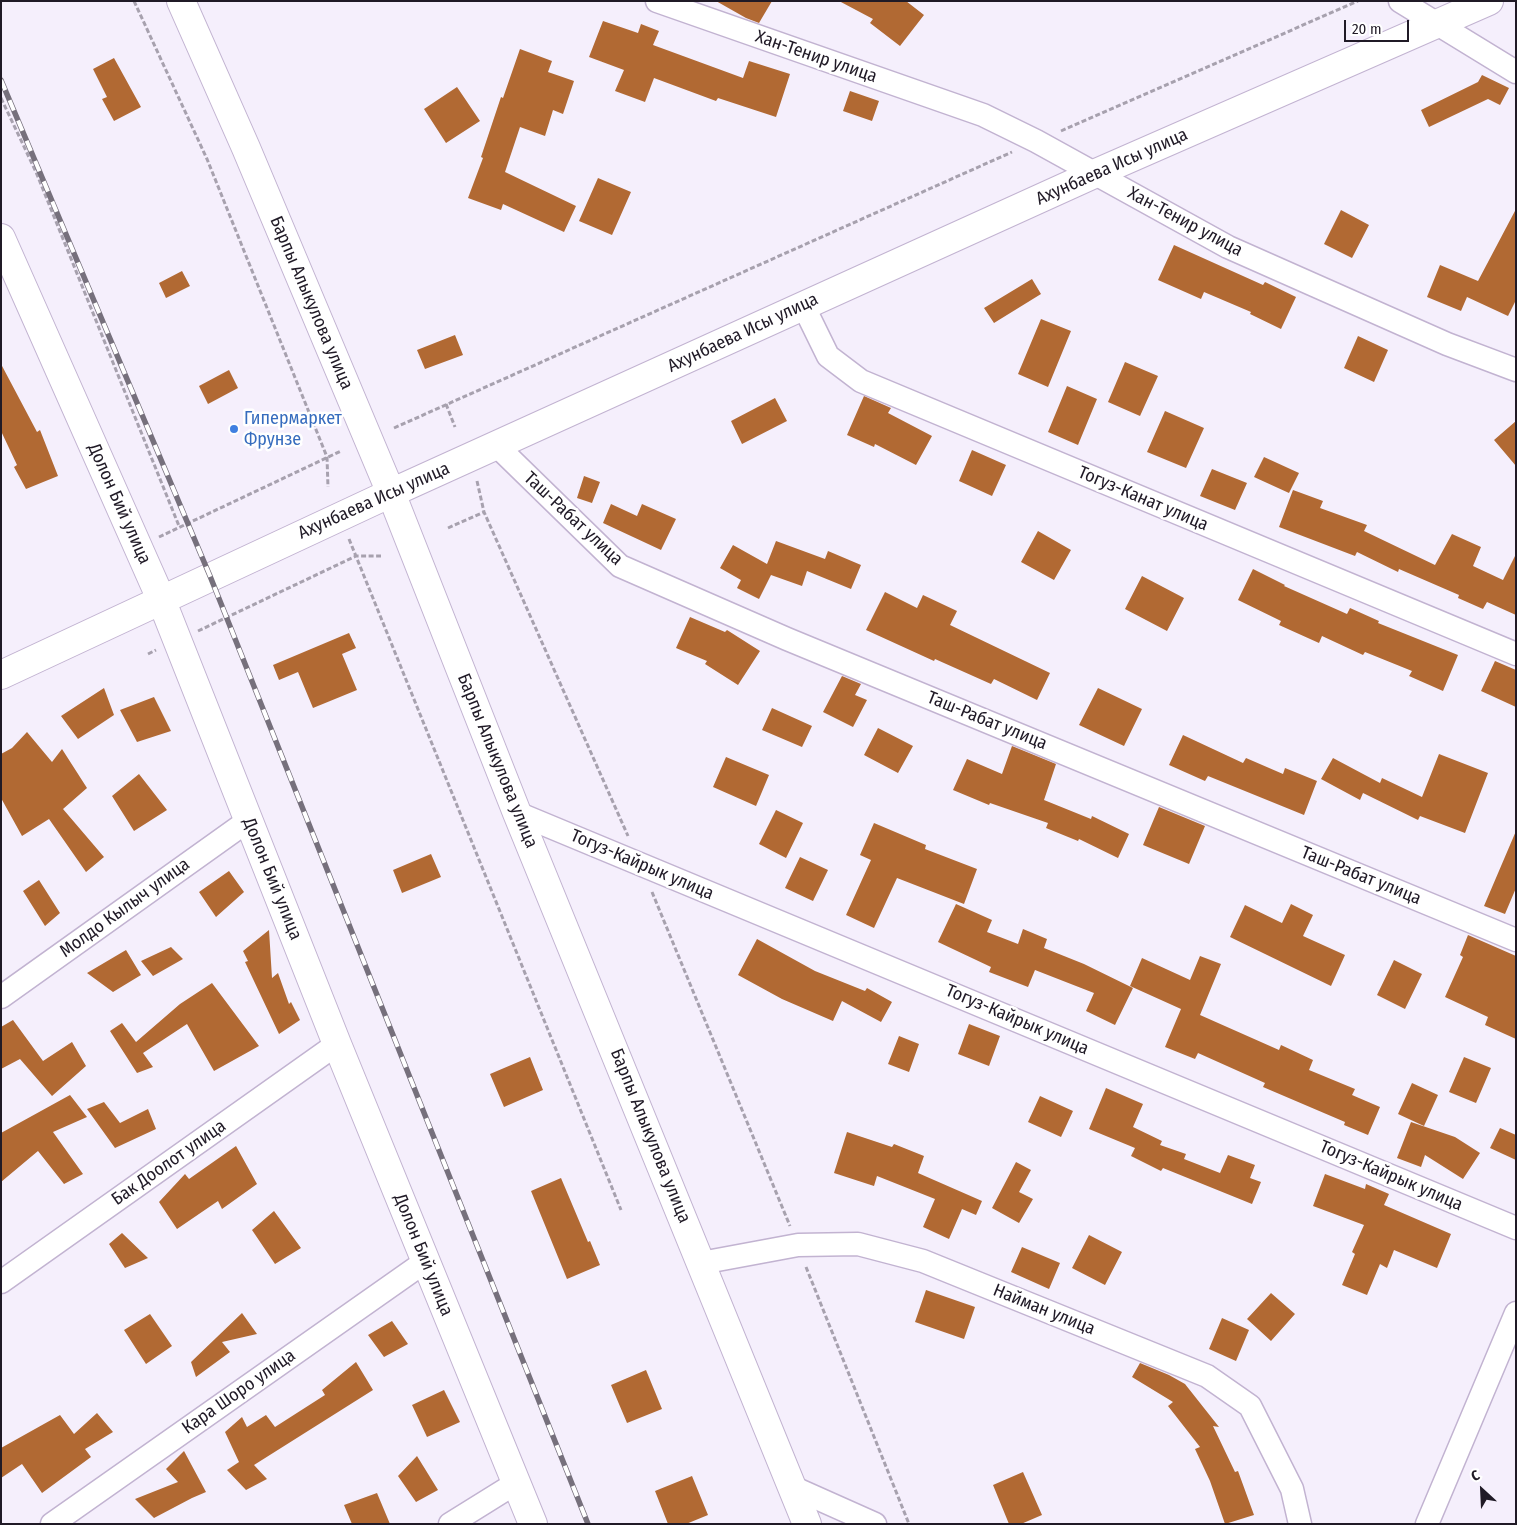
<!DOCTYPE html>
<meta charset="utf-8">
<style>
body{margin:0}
#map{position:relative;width:1517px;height:1525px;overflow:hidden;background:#f5effc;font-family:"Fira Sans Condensed",sans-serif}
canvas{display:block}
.frame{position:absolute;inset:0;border:2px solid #201a26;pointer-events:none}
.north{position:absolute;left:1457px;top:1465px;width:50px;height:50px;-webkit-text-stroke:4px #fff;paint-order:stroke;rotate:335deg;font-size:14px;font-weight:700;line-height:20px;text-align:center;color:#201a26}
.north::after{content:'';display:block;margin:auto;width:18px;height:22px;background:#201a26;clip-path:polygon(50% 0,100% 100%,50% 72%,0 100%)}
.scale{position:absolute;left:1344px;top:20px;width:65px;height:22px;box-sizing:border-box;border:2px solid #201a26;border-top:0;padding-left:6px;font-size:15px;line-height:18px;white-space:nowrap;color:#201a26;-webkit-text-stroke:4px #fff;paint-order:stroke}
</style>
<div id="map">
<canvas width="1517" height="1525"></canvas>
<div class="frame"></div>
<div class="north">С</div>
<div class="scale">20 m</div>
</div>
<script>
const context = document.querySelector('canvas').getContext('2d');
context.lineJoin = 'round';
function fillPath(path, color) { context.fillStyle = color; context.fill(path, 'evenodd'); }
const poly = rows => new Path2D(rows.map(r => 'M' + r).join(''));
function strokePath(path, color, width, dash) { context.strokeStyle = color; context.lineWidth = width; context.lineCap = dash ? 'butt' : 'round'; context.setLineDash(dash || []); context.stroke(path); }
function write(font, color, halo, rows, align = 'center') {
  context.font = font + ' "Fira Sans Condensed",sans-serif'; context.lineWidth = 5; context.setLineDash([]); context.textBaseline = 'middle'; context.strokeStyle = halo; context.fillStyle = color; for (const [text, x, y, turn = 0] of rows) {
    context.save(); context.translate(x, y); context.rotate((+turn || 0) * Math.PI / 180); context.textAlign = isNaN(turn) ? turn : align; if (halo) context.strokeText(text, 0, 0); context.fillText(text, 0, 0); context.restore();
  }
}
fillPath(poly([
 [716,1,772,1,759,23,746,18],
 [839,1,906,1,924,15,900,46,870,23,873,19],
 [603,21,638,33,641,24,659,31,653,45,743,78,749,61,790,74,776,117,718,98,716,101,654,78,645,102,615,91,624,70,589,57],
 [520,49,552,61,548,72,574,81,563,114,553,110,545,136,520,127,505,172,576,206,564,232,503,204,501,210,468,198,483,158,481,157,501,97,503,98],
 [114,58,141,107,114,121,102,99,107,97,93,69],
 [1482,75,1509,88,1500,105,1488,99,1429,127,1421,110,1478,82],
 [457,87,480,121,446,143,424,109],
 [850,91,879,101,872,121,843,111],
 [598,178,631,192,612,235,579,221],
 [1516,209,1516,300,1508,316,1467,297,1461,311,1427,297,1440,265,1478,281],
 [1341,210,1369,225,1352,258,1324,244],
 [1174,245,1263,285,1265,282,1296,297,1281,329,1250,314,1251,312,1204,292,1201,299,1158,280],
 [182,271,190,286,166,298,159,283],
 [1032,279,1041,294,994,323,984,308],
 [1041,319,1071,331,1048,387,1018,374],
 [455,335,463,355,425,369,417,350],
 [1358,336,1388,350,1374,382,1344,368],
 [1125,362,1158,376,1140,416,1108,402],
 [1,364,37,432,40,430,58,476,26,489,14,467,17,465,1,431],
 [229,370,238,388,208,404,199,386],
 [1067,386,1097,399,1078,445,1048,432],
 [864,396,891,408,888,413,932,436,916,465,875,444,874,447,847,435],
 [775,398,787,421,742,444,731,421],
 [1165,411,1204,428,1186,468,1147,452],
 [1516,421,1516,466,1494,440],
 [972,450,1006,465,992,496,959,481],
 [1264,457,1299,473,1289,493,1254,477],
 [1212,469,1247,483,1235,510,1200,496],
 [584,476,600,482,592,503,577,498],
 [1293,490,1323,501,1320,508,1367,525,1364,531,1435,565,1452,534,1481,547,1473,566,1503,580,1516,554,1516,615,1487,602,1483,609,1458,598,1459,595,1399,569,1398,572,1357,552,1355,556,1279,527],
 [611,504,637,516,642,504,676,519,661,550,603,523],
 [1038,531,1071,550,1054,580,1021,562],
 [776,541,825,559,828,551,861,565,851,589,807,571,802,586,771,575,759,599,737,588,741,580,720,568,733,545,767,564],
 [1253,569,1285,585,1284,586,1347,614,1350,608,1379,621,1378,623,1458,655,1443,691,1409,676,1412,671,1365,652,1363,655,1322,636,1319,643,1279,625,1281,621,1238,600],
 [1142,576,1184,598,1167,631,1125,609],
 [885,592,917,608,923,595,957,611,950,625,1050,673,1037,700,994,679,991,684,935,659,934,661,866,630],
 [690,617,725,632,727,630,760,651,738,685,705,664,707,661,676,648],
 [349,633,356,648,342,654,357,690,313,708,298,672,279,680,273,665],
 [1495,661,1516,670,1516,707,1481,691],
 [842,676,861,684,855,695,867,700,853,727,823,712],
 [104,688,114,715,78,739,61,716],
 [1098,688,1142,709,1124,746,1079,725],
 [154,697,171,731,137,742,120,710],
 [772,708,812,726,802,747,762,730],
 [878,728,913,746,898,773,864,755],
 [27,732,52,762,62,749,87,788,63,809,104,857,86,872,49,819,22,836,1,798,1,754,12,748],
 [1183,735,1243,763,1246,758,1283,774,1285,768,1317,781,1304,815,1208,776,1205,781,1169,765],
 [1012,746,1056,764,1044,800,1091,819,1092,816,1129,834,1118,858,1079,839,1078,841,1046,828,1048,823,990,803,989,805,953,790,967,759,1002,774],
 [1439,754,1488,773,1465,833,1420,816,1418,820,1363,793,1360,800,1321,779,1333,758,1380,783,1382,778,1422,797],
 [726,757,769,775,756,806,713,787],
 [139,774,167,810,134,831,112,796],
 [1159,807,1205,826,1189,864,1143,845],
 [776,810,803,823,786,858,759,844],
 [874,823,926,845,925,849,977,869,964,904,897,878,874,928,846,915,871,860,860,855],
 [1516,831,1516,888,1505,914,1484,906],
 [431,854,441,877,402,893,393,870],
 [800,857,828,870,813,901,785,888],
 [229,871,244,892,216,917,199,892],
 [39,880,60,913,45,926,23,891],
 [956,904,992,920,987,932,1018,944,1023,929,1047,939,1044,948,1084,964,1133,988,1115,1025,1086,1011,1094,993,1035,970,1028,987,989,972,991,967,938,942],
 [1291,904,1313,915,1303,936,1345,955,1331,986,1230,937,1245,905,1282,923],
 [269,930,272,978,278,973,289,1004,291,1002,300,1020,279,1034,245,962,248,961,243,951],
 [1468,935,1516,956,1516,1039,1485,1025,1488,1017,1445,997,1463,957,1460,955],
 [757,939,815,971,865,991,867,988,892,1002,881,1022,842,1001,833,1021,782,999,738,975],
 [171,947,183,959,153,976,141,961],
 [126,950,141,975,113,992,87,973],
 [1200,956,1221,964,1200,1015,1279,1050,1281,1045,1313,1060,1309,1070,1355,1089,1352,1095,1380,1107,1368,1135,1344,1125,1345,1122,1263,1087,1265,1083,1198,1053,1195,1059,1165,1047,1181,1009,1130,986,1142,958,1190,980],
 [1394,960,1422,974,1405,1009,1377,995],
 [212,983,259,1046,214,1071,187,1024,143,1053,153,1067,137,1073,110,1031,122,1023,136,1042,180,1004],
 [13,1020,43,1061,72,1042,86,1066,52,1096,20,1059,1,1069,1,1027],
 [969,1024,1000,1036,989,1066,958,1054],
 [899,1036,919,1044,909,1072,888,1064],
 [530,1057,543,1090,504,1107,490,1074],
 [1464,1057,1491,1068,1476,1103,1449,1092],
 [1412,1083,1438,1095,1424,1126,1398,1114],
 [1106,1088,1143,1104,1133,1127,1162,1141,1160,1145,1186,1154,1184,1159,1220,1173,1228,1155,1255,1165,1250,1178,1261,1182,1252,1204,1163,1168,1161,1171,1131,1156,1135,1148,1089,1129],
 [70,1095,87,1117,53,1132,83,1174,64,1184,38,1151,1,1182,1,1133],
 [1040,1096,1073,1111,1061,1137,1028,1122],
 [104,1102,120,1123,148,1109,156,1129,115,1148,87,1109],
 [1411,1122,1455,1137,1480,1153,1463,1179,1425,1155,1421,1167,1397,1158],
 [1500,1128,1516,1135,1516,1160,1490,1148],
 [847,1132,892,1147,894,1144,924,1156,918,1173,982,1201,976,1215,962,1209,949,1239,923,1227,935,1199,877,1176,874,1186,834,1173],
 [236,1146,257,1184,222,1209,218,1201,177,1229,159,1202,185,1174,189,1179],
 [1016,1162,1031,1170,1019,1192,1033,1199,1019,1223,992,1208],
 [1325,1174,1365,1189,1366,1184,1389,1194,1384,1205,1451,1234,1437,1268,1394,1250,1387,1268,1380,1264,1367,1295,1342,1285,1355,1254,1352,1252,1364,1225,1313,1206],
 [561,1178,588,1242,590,1241,600,1265,567,1279,531,1191],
 [274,1211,301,1248,275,1264,252,1230],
 [122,1233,148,1258,125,1268,109,1244],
 [1089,1235,1122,1252,1105,1285,1072,1268],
 [1022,1247,1060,1263,1049,1289,1011,1272],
 [926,1290,975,1307,964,1339,915,1322],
 [1271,1293,1295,1314,1271,1341,1247,1319],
 [242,1313,257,1334,222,1342,230,1352,196,1377,191,1362],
 [150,1314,172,1346,146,1364,124,1330],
 [1222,1318,1249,1330,1236,1361,1209,1349],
 [392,1321,408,1344,384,1357,368,1335],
 [356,1362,373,1390,254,1465,267,1479,246,1490,227,1470,239,1462,225,1432,242,1417,247,1427,266,1415,275,1427,325,1395,322,1390],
 [1140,1363,1169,1375,1185,1384,1219,1427,1213,1426,1235,1472,1238,1471,1254,1515,1225,1524,1210,1481,1195,1449,1200,1447,1168,1406,1173,1402,1132,1377],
 [646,1370,662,1409,627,1423,611,1385],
 [444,1390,460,1422,427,1437,412,1405],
 [97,1413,113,1432,85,1449,91,1457,42,1493,22,1464,1,1478,1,1448,60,1415,74,1434],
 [184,1451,206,1492,192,1498,154,1518,135,1499,178,1482,166,1469],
 [417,1456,438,1490,416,1502,398,1476],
 [1023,1472,1042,1515,1021,1524,1009,1524,993,1485],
 [692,1476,708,1515,686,1524,668,1524,655,1491],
 [377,1493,390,1524,352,1524,344,1505]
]), '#b16933');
const minor = poly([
 [657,1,983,115,1036,141,1228,247,1447,344,1516,370],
 [1400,1,1516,72],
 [803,305,828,356,861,381,1516,654],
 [496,445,620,566,787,639,1516,940],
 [517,813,1516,1228],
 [1,997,249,820],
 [701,1263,798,1245,858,1244,923,1261,1207,1376,1250,1406,1292,1489,1300,1524],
 [1,1282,337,1044],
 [792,1487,875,1524],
 [52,1524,426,1261],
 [450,1524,516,1483],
 [1427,1524,1516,1313]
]);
const tertiary = poly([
 [1,238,161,599,337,1044,533,1524],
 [1,675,391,493]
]);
const primary = poly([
 [181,1,246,148,391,493,517,813,807,1524],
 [391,493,1094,174,1489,1]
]);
strokePath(minor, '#c2b3d1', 25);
strokePath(tertiary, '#c2b3d1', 30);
strokePath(primary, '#c2b3d1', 30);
strokePath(poly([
 [134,1,207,159,327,457,328,487],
 [1,98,36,172,179,526],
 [1061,131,1358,1],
 [446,404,455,427],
 [394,428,1012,152],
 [477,481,484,512,628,836],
 [448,528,484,512],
 [159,537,341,451],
 [349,539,621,1210],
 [198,631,356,556,381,556],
 [148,654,156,650],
 [652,892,790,1226],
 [806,1267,909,1524]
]), '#a7a1ae', 3, [5, 2.5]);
strokePath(minor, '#fff', 22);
strokePath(tertiary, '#fff', 28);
strokePath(primary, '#fff', 28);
const rail = poly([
 [1,80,210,576,588,1524]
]);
strokePath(rail, '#76707c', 5.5);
strokePath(rail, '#fff', 4, [11]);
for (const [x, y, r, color] of [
 [234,429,5,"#3f7fe0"]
]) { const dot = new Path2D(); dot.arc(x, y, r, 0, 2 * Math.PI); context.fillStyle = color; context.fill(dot); strokePath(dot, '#fff', 2); }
write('18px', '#201a26', '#fff', [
 ["Хан-Тенир улица",816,57,19],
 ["Ахунбаева Исы улица",1112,167,-24],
 ["Хан-Тенир улица",1185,222,28],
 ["Барпы Алыкулова улица",311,303,67],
 ["Ахунбаева Исы улица",743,333,-25],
 ["Тогуз-Канат улица",1143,499,23],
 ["Ахунбаева Исы улица",374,501,-24],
 ["Долон Бий улица",119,504,66],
 ["Таш-Рабат улица",573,519,43],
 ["Таш-Рабат улица",987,721,22],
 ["Барпы Алыкулова улица",497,761,68],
 ["Тогуз-Кайрык улица",642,865,23],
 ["Таш-Рабат улица",1361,876,22],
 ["Долон Бий улица",272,879,68],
 ["Молдо Кылыч улица",125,908,-36],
 ["Тогуз-Кайрык улица",1017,1020,23],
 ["Барпы Алыкулова улица",650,1136,68],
 ["Бак Доолот улица",169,1163,-35],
 ["Тогуз-Кайрык улица",1391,1176,23],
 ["Долон Бий улица",423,1255,68],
 ["Найман улица",1044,1310,22],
 ["Кара Шоро улица",239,1392,-35]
]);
write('18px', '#366cbe', '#fff', [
 ["Гипермаркет",244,419],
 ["Фрунзе",244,440]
], 'left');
</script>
